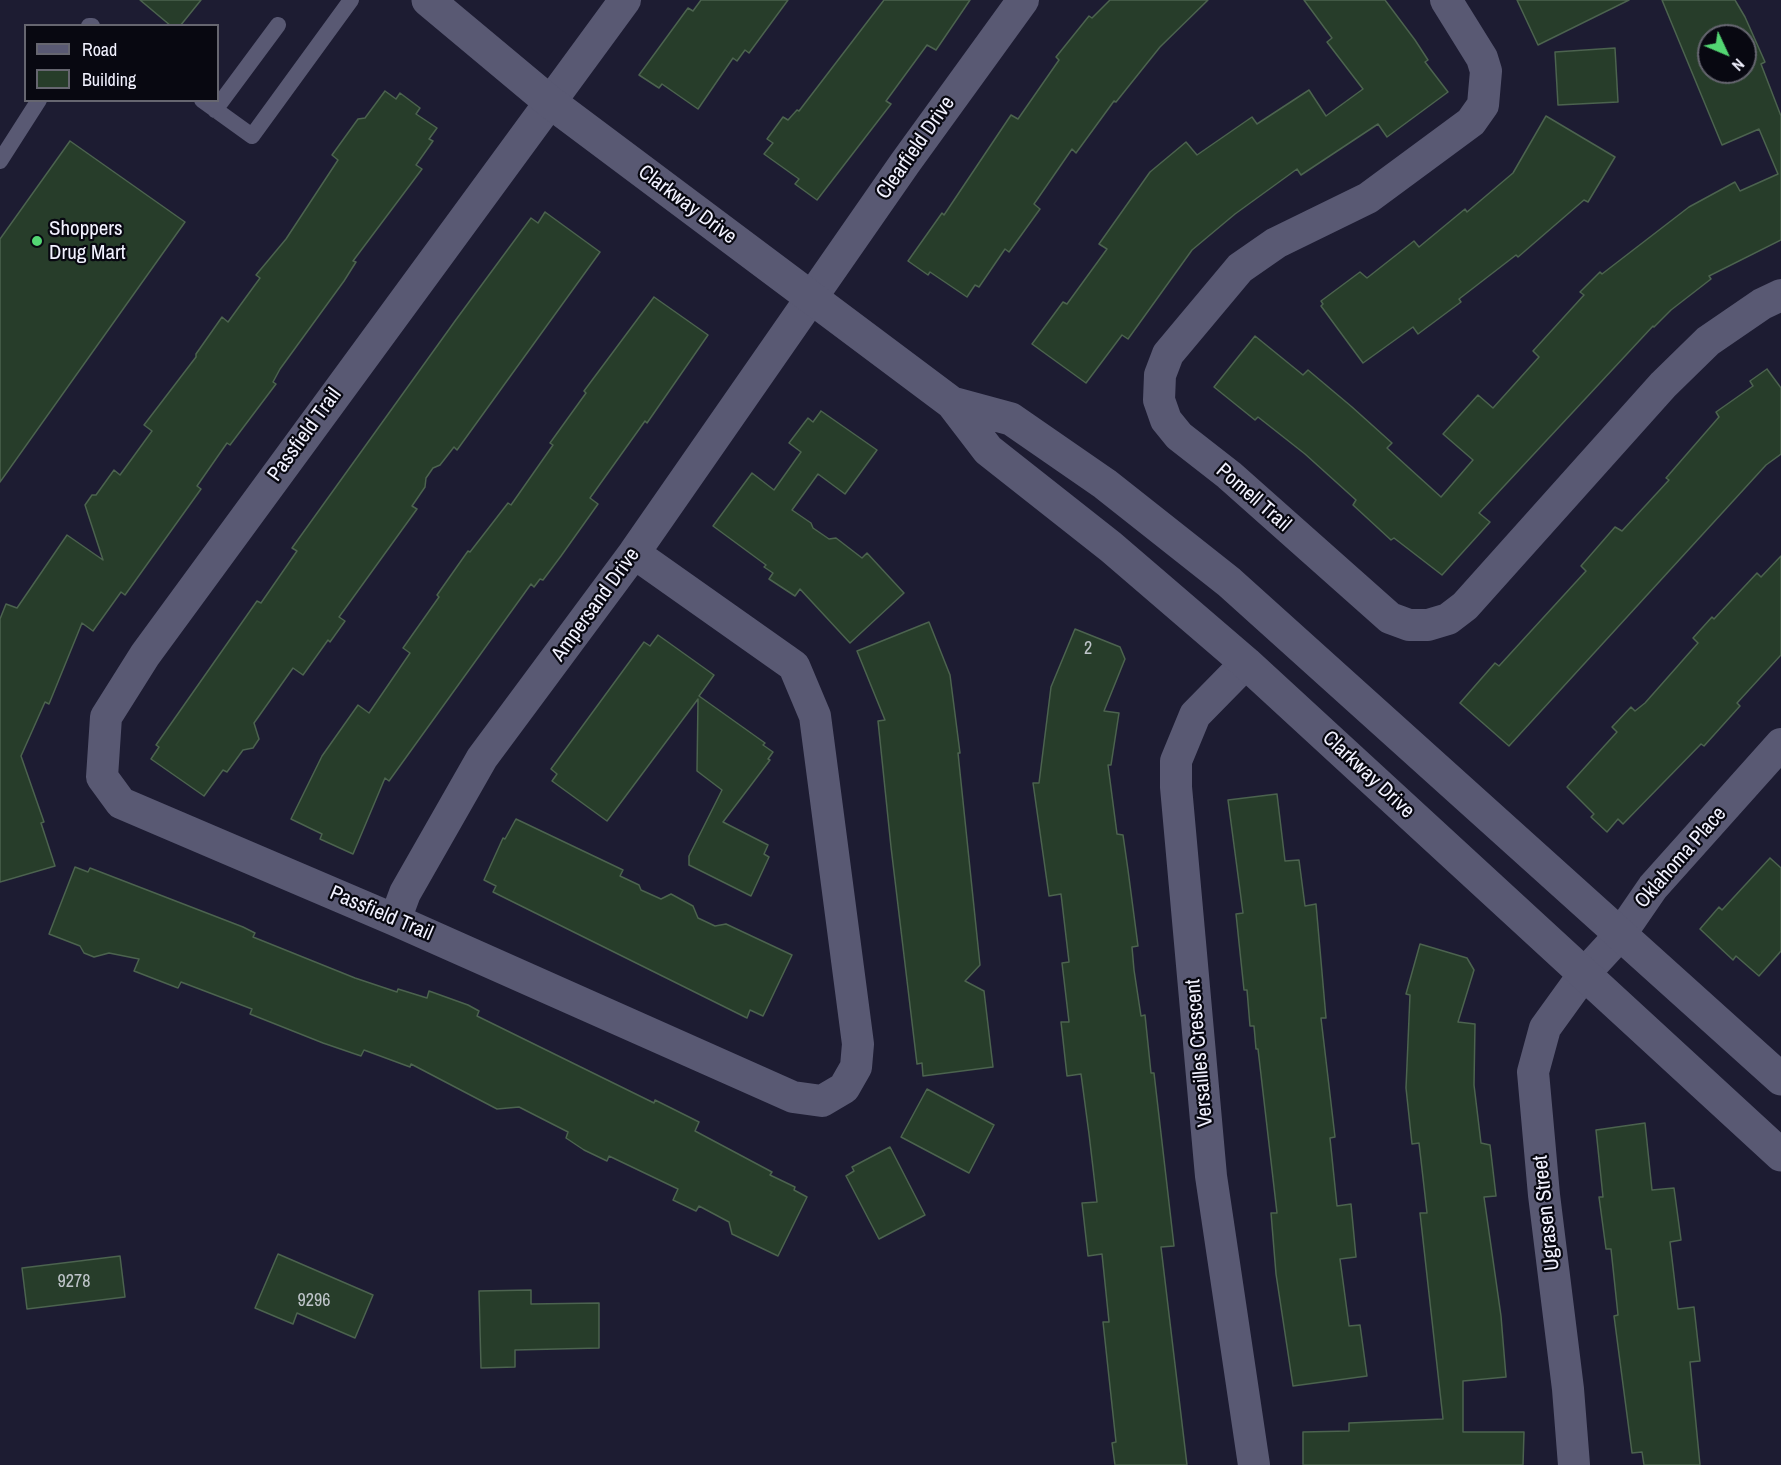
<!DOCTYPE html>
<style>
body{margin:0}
#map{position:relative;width:1781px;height:1465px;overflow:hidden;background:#1d1c32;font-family:"Archivo Narrow",sans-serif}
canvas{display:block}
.legend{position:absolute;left:24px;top:24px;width:195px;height:78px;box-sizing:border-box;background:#080811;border:2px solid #666670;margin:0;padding:8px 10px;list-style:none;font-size:18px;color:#f2f2ff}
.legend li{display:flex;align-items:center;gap:12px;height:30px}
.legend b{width:30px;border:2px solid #666670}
.north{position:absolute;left:1697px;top:24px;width:60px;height:60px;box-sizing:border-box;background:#080811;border:2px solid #666670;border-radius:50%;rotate:134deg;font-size:16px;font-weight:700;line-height:24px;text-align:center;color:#f2f2ff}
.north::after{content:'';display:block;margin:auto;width:21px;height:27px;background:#53d673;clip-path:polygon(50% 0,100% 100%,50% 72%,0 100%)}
</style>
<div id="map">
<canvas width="1781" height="1465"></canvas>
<ul class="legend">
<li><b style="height:8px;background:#595973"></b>Road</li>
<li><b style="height:16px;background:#273d2a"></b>Building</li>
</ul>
<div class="north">N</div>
</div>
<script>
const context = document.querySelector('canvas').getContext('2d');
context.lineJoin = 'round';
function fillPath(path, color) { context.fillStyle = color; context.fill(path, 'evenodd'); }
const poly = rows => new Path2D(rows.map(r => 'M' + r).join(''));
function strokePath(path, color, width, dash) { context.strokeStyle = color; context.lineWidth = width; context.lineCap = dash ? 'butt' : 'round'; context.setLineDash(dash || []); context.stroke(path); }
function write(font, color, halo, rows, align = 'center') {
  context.font = font + ' "Archivo Narrow",sans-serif'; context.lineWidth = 4.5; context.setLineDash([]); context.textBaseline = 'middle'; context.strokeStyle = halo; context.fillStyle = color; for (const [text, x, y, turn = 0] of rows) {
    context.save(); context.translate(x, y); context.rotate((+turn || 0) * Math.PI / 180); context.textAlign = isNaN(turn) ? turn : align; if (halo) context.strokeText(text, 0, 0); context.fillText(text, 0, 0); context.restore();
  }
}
const building = poly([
 [140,0,201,0,180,26,171,26,140,0],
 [701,0,788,0,749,53,745,50,737,61,733,58,698,109,662,84,659,88,639,75,688,8,693,11,701,0],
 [884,0,970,0,936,50,927,45,886,101,891,104,817,200,795,184,799,179,764,154,773,143,767,139,783,117,788,120,797,110,799,111,884,0],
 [1110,0,1208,0,1160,47,1116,102,1114,101,1076,153,1072,149,1034,204,1040,209,1009,252,1005,249,979,287,975,285,967,297,930,272,928,275,908,261,942,213,944,215,1011,115,1018,119,1059,60,1056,57,1089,16,1092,18,1110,0],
 [1304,0,1385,0,1415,40,1428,60,1425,62,1448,92,1387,137,1378,124,1301,175,1297,169,1235,214,1192,250,1128,339,1122,335,1086,383,1032,344,1063,302,1067,304,1107,249,1099,244,1150,172,1186,142,1197,155,1252,117,1257,124,1309,90,1326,116,1363,89,1327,42,1332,38,1304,0],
 [1517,0,1629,0,1538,45,1517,0],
 [1662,0,1735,0,1745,17,1765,62,1761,64,1781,116,1781,240,1709,276,1711,279,1671,310,1654,327,1653,326,1479,513,1490,522,1442,575,1394,538,1391,540,1353,505,1356,500,1305,454,1258,417,1255,420,1214,387,1255,336,1303,375,1308,370,1352,407,1392,443,1387,448,1441,497,1473,460,1443,434,1478,395,1493,408,1539,357,1533,351,1584,295,1580,292,1600,272,1602,274,1689,207,1735,182,1740,191,1778,174,1759,129,1722,145,1662,0],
 [1709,36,1745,36,1745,72,1709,72,1709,36],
 [1615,48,1618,102,1558,105,1555,52,1615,48],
 [385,91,396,99,400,93,420,108,416,114,437,128,429,139,433,141,416,165,422,169,353,261,356,262,344,281,280,369,273,382,276,384,230,445,227,443,197,486,201,489,125,595,121,592,93,631,82,623,49,704,45,702,21,756,44,822,41,823,55,866,0,882,0,619,6,604,17,608,67,535,103,560,85,505,92,495,96,495,114,470,120,475,152,431,144,425,196,357,196,354,222,317,228,322,260,278,256,275,286,239,338,160,332,155,358,119,365,118,385,91],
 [1546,116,1615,157,1588,202,1584,200,1518,257,1516,255,1459,299,1461,302,1418,334,1413,327,1363,363,1321,306,1323,304,1321,301,1360,272,1367,278,1414,241,1419,247,1465,209,1467,212,1513,173,1546,116],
 [70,141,185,222,0,482,0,239,70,141],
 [545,212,600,252,457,450,454,447,440,465,433,468,426,478,425,487,412,506,417,509,339,617,345,621,330,642,328,640,303,675,293,668,254,723,259,739,253,748,243,750,227,772,223,770,204,796,151,759,159,747,156,745,257,601,261,603,297,551,292,548,455,321,531,218,538,223,545,212],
 [654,297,708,335,647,423,645,421,590,498,598,504,561,556,543,580,540,579,534,587,531,584,389,781,385,778,353,854,320,839,322,834,291,819,322,756,358,705,369,713,410,653,403,648,439,597,437,595,468,551,470,552,508,503,511,505,553,445,550,443,586,393,584,391,654,297],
 [1767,369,1781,388,1781,454,1766,465,1509,746,1460,703,1495,663,1499,666,1586,571,1581,566,1615,527,1622,531,1669,480,1666,478,1719,417,1716,412,1753,386,1750,381,1767,369],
 [821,411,877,450,845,494,818,474,792,510,811,523,813,528,829,539,836,538,862,558,867,553,904,593,850,643,800,589,795,596,769,579,773,573,764,567,766,565,713,526,752,473,774,490,801,452,789,443,808,418,813,422,821,411],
 [1781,556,1781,655,1737,703,1740,706,1704,746,1701,744,1623,824,1618,819,1607,832,1591,817,1594,814,1567,787,1617,732,1612,727,1631,707,1635,711,1645,703,1698,643,1693,638,1712,617,1714,619,1757,573,1761,577,1781,556],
 [929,622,950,675,960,753,958,753,980,965,965,981,984,991,993,1067,923,1076,922,1063,917,1064,891,847,878,721,885,720,857,651,929,622],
 [1075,629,1120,647,1125,659,1104,711,1119,713,1111,765,1108,765,1117,834,1123,835,1128,870,1138,946,1132,947,1134,970,1141,1016,1145,1015,1151,1073,1154,1073,1168,1194,1174,1246,1161,1247,1187,1465,1115,1465,1112,1443,1116,1442,1103,1322,1109,1322,1102,1254,1088,1256,1082,1203,1097,1202,1089,1134,1081,1074,1067,1076,1061,1022,1069,1022,1062,963,1069,962,1061,894,1049,896,1033,783,1039,783,1051,687,1075,629],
 [658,635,714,675,699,696,765,743,763,745,773,752,768,759,770,760,723,822,768,845,764,854,769,857,751,896,689,865,689,856,722,790,697,771,698,699,607,821,552,781,557,774,551,769,644,642,650,646,658,635],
 [1277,794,1285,861,1299,860,1305,906,1316,904,1326,1018,1321,1018,1335,1137,1330,1138,1337,1206,1351,1204,1356,1257,1340,1259,1349,1326,1360,1325,1367,1376,1293,1386,1276,1274,1271,1213,1277,1213,1258,1049,1256,1049,1254,1026,1250,1026,1247,990,1244,990,1236,914,1243,913,1228,800,1277,794],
 [516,819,623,870,620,876,639,885,641,890,661,899,671,894,693,906,698,918,715,926,726,924,792,955,763,1016,750,1010,747,1018,493,892,496,886,484,880,503,838,505,839,516,819],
 [1770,858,1781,868,1781,951,1759,976,1736,956,1733,960,1700,929,1719,907,1722,910,1770,858],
 [75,867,88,872,90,868,243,927,255,933,253,937,355,978,397,992,398,989,427,998,429,991,468,1005,479,1011,477,1016,654,1103,655,1100,699,1122,695,1131,772,1172,770,1175,795,1187,794,1190,807,1197,778,1256,732,1234,729,1222,699,1206,696,1211,673,1200,678,1189,609,1156,607,1161,584,1150,566,1138,568,1132,519,1107,497,1109,411,1064,410,1067,364,1050,361,1056,323,1043,250,1014,252,1009,181,982,178,988,134,971,139,959,109,953,94,957,84,953,80,946,49,934,75,867],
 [1420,944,1467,958,1474,970,1458,1022,1475,1024,1474,1085,1481,1143,1490,1145,1496,1196,1484,1197,1501,1316,1506,1377,1463,1381,1463,1432,1524,1432,1523,1465,1303,1465,1303,1432,1349,1431,1349,1423,1443,1419,1420,1213,1427,1213,1419,1143,1412,1144,1406,1088,1410,995,1406,994,1420,944],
 [927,1089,994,1125,969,1173,901,1137,927,1089],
 [1645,1123,1652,1190,1674,1188,1681,1240,1670,1242,1678,1309,1694,1307,1700,1361,1690,1362,1700,1465,1644,1465,1642,1452,1632,1453,1614,1316,1618,1315,1611,1249,1606,1249,1599,1197,1603,1197,1596,1130,1645,1123],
 [890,1147,925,1215,879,1239,846,1176,854,1171,852,1167,890,1147],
 [278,1254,373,1295,355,1338,297,1313,293,1324,255,1308,278,1254],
 [120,1256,125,1297,27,1309,22,1268,120,1256],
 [531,1290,531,1304,599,1303,599,1348,515,1350,515,1367,481,1368,479,1291,531,1290]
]);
fillPath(building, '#273d2a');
strokePath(building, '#4c634f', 1.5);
strokePath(poly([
 [89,26,92,26],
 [202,100,252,136,351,0],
 [215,110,278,25],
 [0,161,39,100]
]), '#595973', 16);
strokePath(poly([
 [625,0,145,655,106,717,102,777,121,803,395,920,793,1097,822,1101,844,1088,856,1067,858,1044,815,716,794,666,634,553],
 [1446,0,1482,58,1486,71,1483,105,1471,122,1368,198,1276,243,1240,268,1168,354,1160,375,1159,400,1166,420,1179,436,1229,475,1390,618,1409,625,1428,625,1448,619,1465,606,1663,385,1708,341,1762,304,1781,295],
 [1246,663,1195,715,1176,761,1176,787,1211,1176,1254,1465],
 [395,920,405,893,482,758,634,553,905,163,1023,0],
 [1574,1465,1568,1389,1544,1195,1533,1072,1545,1028,1584,974,1620,935,1653,887,1781,744]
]), '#595973', 32);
strokePath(poly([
 [428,0,550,102,952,403,988,450,1111,547,1246,663,1781,1155],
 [952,403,1011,419,1105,484,1229,582,1781,1079]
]), '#595973', 33);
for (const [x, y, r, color] of [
 [37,241,6,"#53d673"]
]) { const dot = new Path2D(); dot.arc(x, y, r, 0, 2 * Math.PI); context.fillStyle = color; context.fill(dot); strokePath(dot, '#080811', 2); }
write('18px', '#bfc5ca', null, [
 ["2",1088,649],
 ["9278",74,1282],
 ["9296",314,1301]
]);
write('21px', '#f2f2ff', '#080811', [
 ["Clearfield Drive",916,148,-55],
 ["Clarkway Drive",687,205,37],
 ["Passfield Trail",305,435,-54],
 ["Pomell Trail",1253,498,41],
 ["Ampersand Drive",596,605,-54],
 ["Clarkway Drive",1368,775,43],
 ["Oklahoma Place",1681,858,-49],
 ["Passfield Trail",381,914,23],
 ["Versailles Crescent",1200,1053,-95],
 ["Ugrasen Street",1547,1213,-96]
]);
write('21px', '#f2f2ff', '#080811', [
 ["Shoppers",49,229],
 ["Drug Mart",49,253]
], 'left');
</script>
